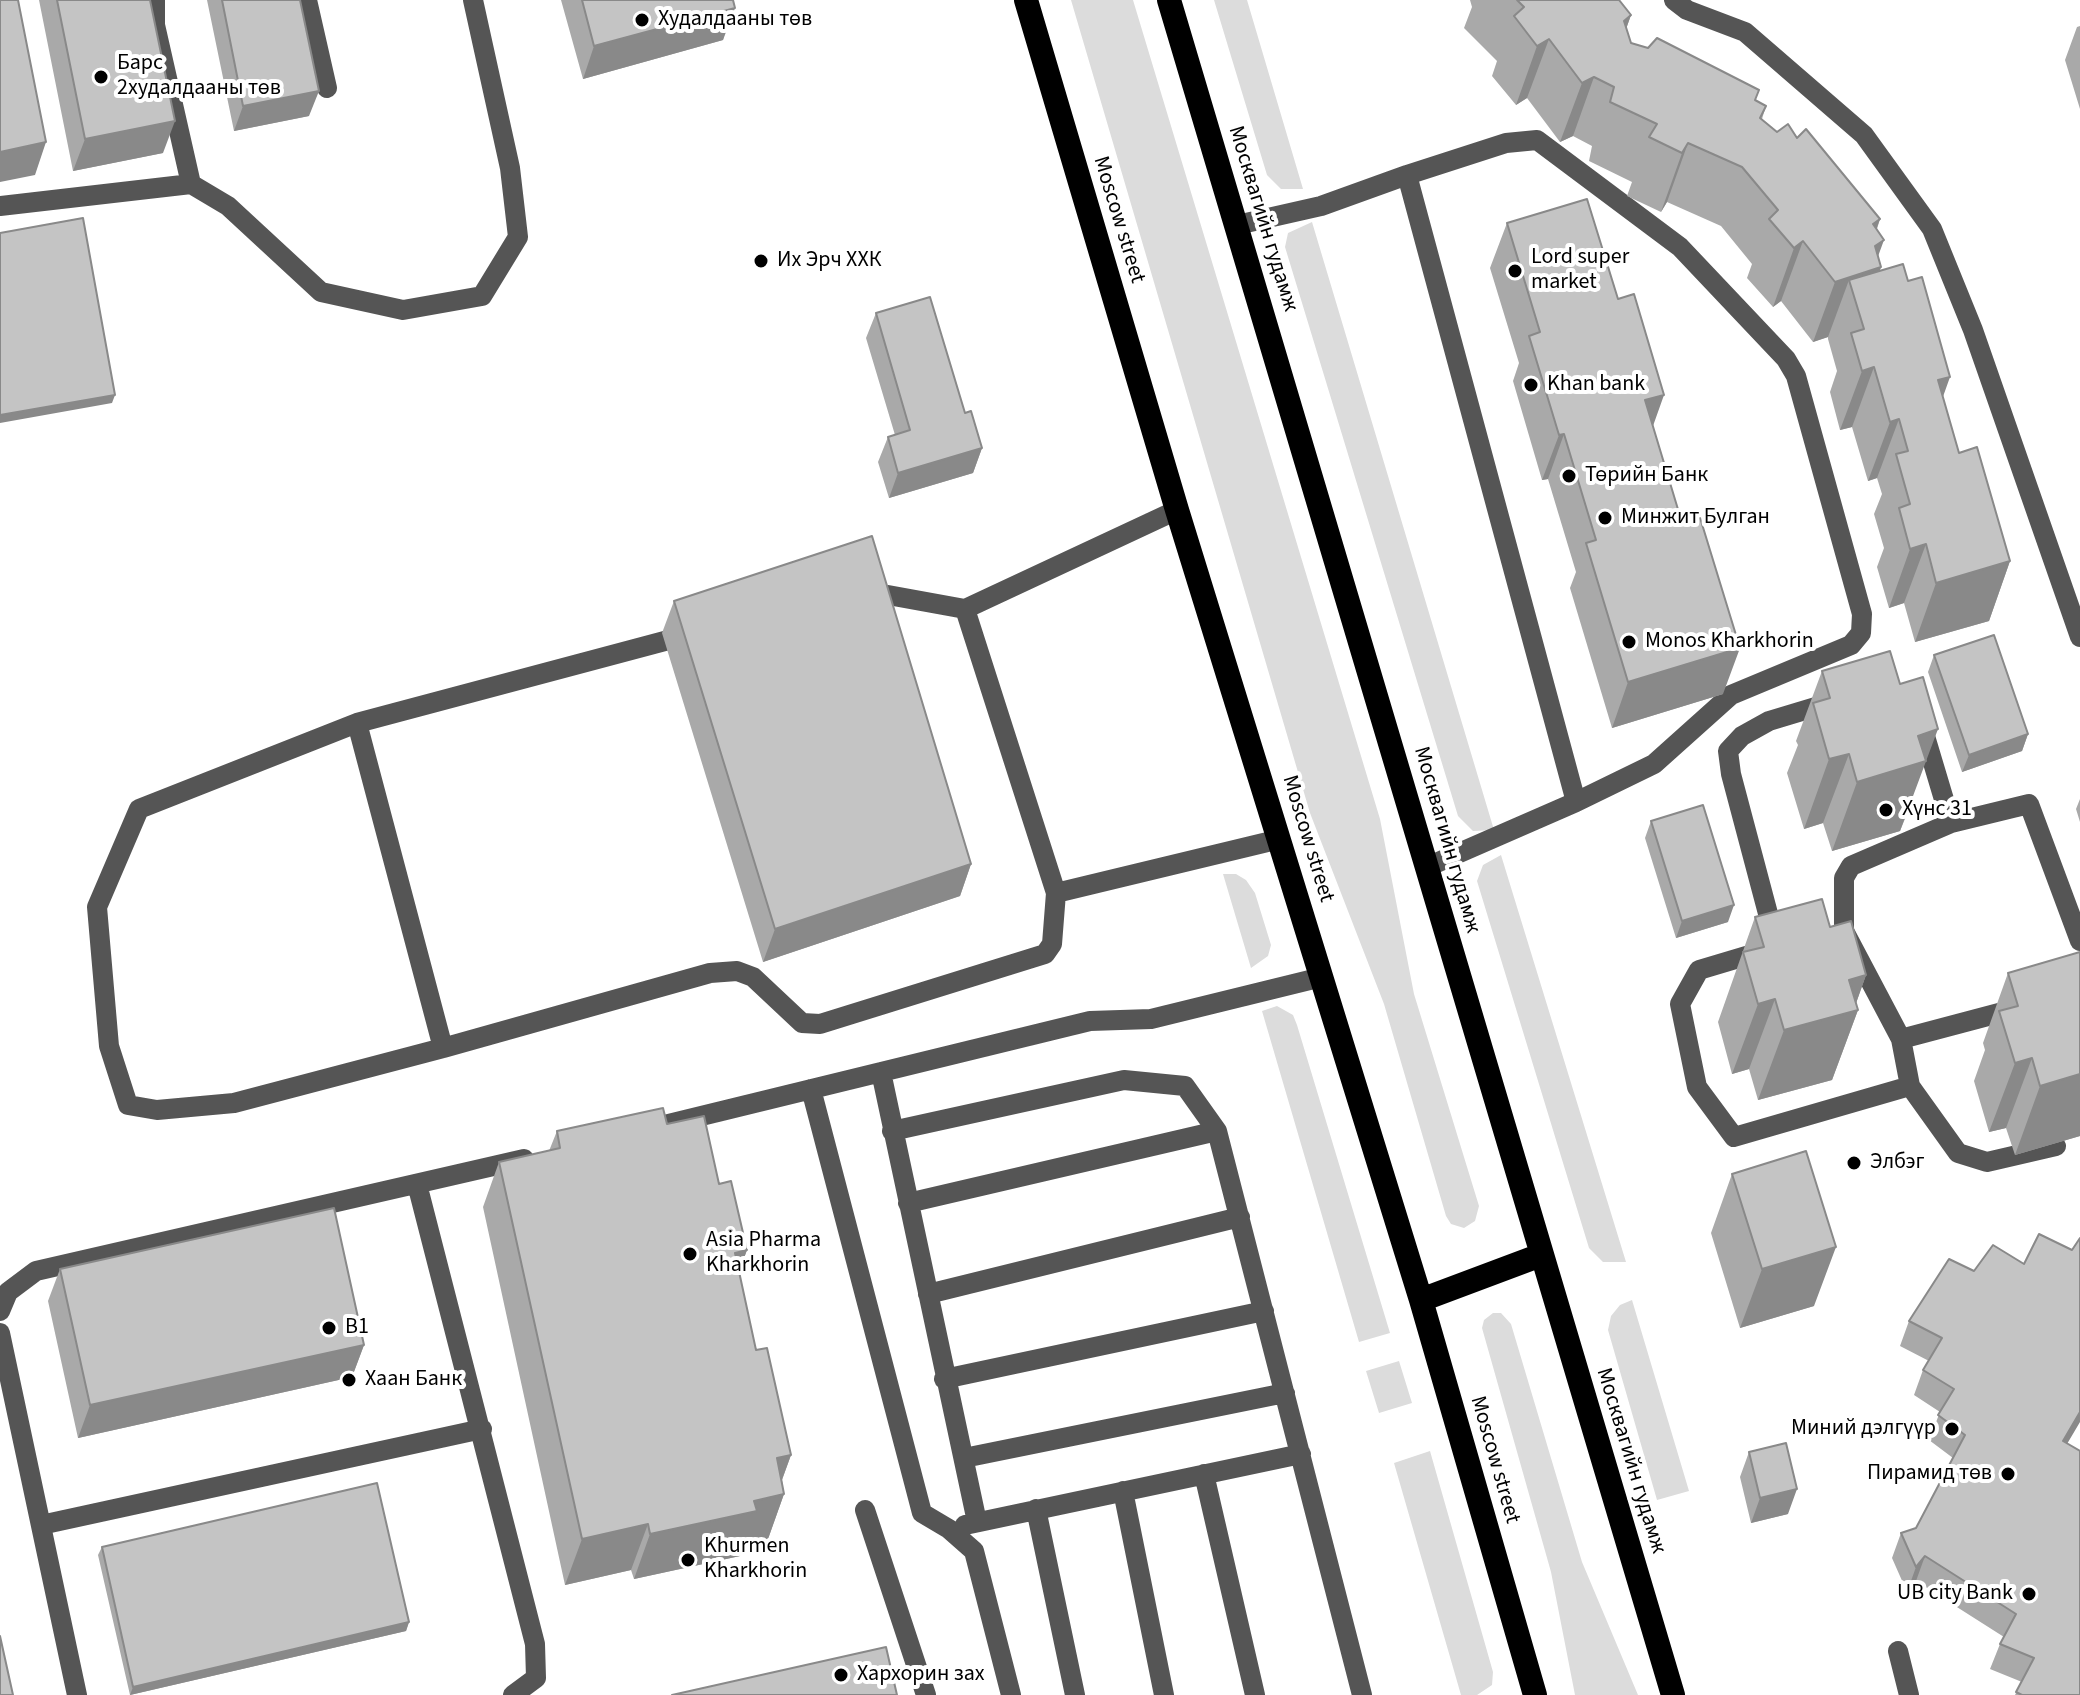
<!DOCTYPE html>
<meta charset="utf-8">
<style>
body{margin:0}
canvas{display:block;background:#fff}
</style>
<canvas width="2080" height="1695"></canvas>
<script>
const context = document.querySelector('canvas').getContext('2d');
context.lineJoin = 'round';
function fillPath(path, color) { context.fillStyle = color; context.fill(path, 'evenodd'); }
const poly = rows => new Path2D(rows.map(r => 'M' + r).join(''));
function strokePath(path, color, width, dash) { context.strokeStyle = color; context.lineWidth = width; context.lineCap = dash ? 'butt' : 'round'; context.setLineDash(dash || []); context.stroke(path); }
function write(font, color, halo, rows, align = 'center') {
  context.font = font + ' "Source Sans 3",sans-serif'; context.lineWidth = 8; context.setLineDash([]); context.textBaseline = 'middle'; context.strokeStyle = halo; context.fillStyle = color; for (const [text, x, y, turn = 0] of rows) {
    context.save(); context.translate(x, y); context.rotate((+turn || 0) * Math.PI / 180); context.textAlign = isNaN(turn) ? turn : align; if (halo) context.strokeText(text, 0, 0); context.fillText(text, 0, 0); context.restore();
  }
}
fillPath(poly([
 [1071,0,1133,0,1380,819,1414,994,1479,1206,1475,1221,1464,1228,1451,1224,1446,1216,1384,1004,1310,813],
 [1214,0,1247,0,1303,189,1281,189,1267,175],
 [1312,222,1494,830,1473,831,1458,816,1285,247,1288,233],
 [1501,855,1626,1262,1603,1262,1589,1248,1477,881,1483,865],
 [1223,874,1236,874,1246,880,1255,893,1271,945,1268,956,1251,968],
 [1277,1006,1293,1015,1297,1025,1390,1333,1359,1342,1262,1011],
 [1632,1300,1689,1491,1657,1500,1608,1330,1611,1316,1620,1305],
 [1493,1313,1501,1313,1511,1324,1582,1562,1638,1695,1575,1695,1551,1572,1482,1328,1484,1320],
 [1399,1361,1412,1403,1379,1413,1366,1371],
 [1430,1451,1493,1672,1492,1685,1477,1695,1461,1695,1394,1463]
]), '#dcdcdc');
strokePath(poly([
 [155,0,155,25,191,184],
 [307,0,327,88],
 [1674,0,1687,10,1745,32,1864,135,1932,229,1973,330,2080,637],
 [1407,175,1506,143,1537,140,1680,247,1786,359,1796,376,1862,614,1861,633,1851,645,1731,695,1654,764,1576,802],
 [0,206,191,184,228,206,321,292,403,310,482,296,518,237,510,168,473,0],
 [1237,225,1321,206,1407,175,1576,802,1427,867],
 [1177,510,965,609,1056,893,1280,839],
 [866,596,888,595,965,609],
 [357,723,443,1048,710,973,737,971,753,977,802,1023,820,1024,1045,954,1052,944,1056,893],
 [1922,726,1951,823],
 [1775,940,1731,774,1728,751,1742,736,1769,721,1832,702],
 [1766,950,1699,970,1680,1004,1697,1087,1734,1137,1910,1086,1901,1039],
 [2018,1008,1901,1039,1844,931,1844,878,1851,866,1951,823,2029,804,2080,941],
 [443,1048,234,1103,157,1110,128,1105,109,1046,97,907,139,809,357,723,691,634],
 [881,1072,977,1522],
 [1910,1086,1958,1153,1987,1162,2056,1146],
 [811,1089,922,1513,949,1529,974,1551,1011,1695],
 [644,1130,1090,1021,1151,1019,1322,977],
 [892,1131,1124,1080,1185,1086,1217,1131,1362,1695],
 [417,1184,535,1644,536,1678,513,1695],
 [908,1203,1217,1131],
 [928,1294,1240,1217],
 [0,1311,8,1292,36,1271,524,1159],
 [0,1333,77,1695],
 [944,1379,1264,1311],
 [964,1458,1285,1393],
 [1204,1474,1255,1695],
 [1123,1491,1164,1695],
 [1036,1509,1075,1695],
 [865,1510,926,1695],
 [41,1525,482,1429],
 [965,1525,1301,1454],
 [1898,1651,1909,1695]
]), '#555', 20);
strokePath(poly([
 [1026,0,1177,510,1421,1300,1535,1695],
 [1169,0,1673,1695],
 [1421,1300,1541,1255]
]), '#000', 24);
fillPath(poly([
 [39,0,150,0,163,153,73,171],
 [207,0,300,0,309,116,234,131],
 [561,0,733,0,723,40,583,79],
 [1470,0,1619,0,1631,15,1626,29,1631,43,1766,106,1762,119,1777,132,1797,138,1880,219,1877,229,1878,256,1881,267,1880,270,1943,397,1959,453,2010,561,1989,621,1915,642,1904,603,1889,608,1877,567,1884,548,1874,514,1882,494,1877,478,1868,481,1852,427,1840,430,1830,392,1837,371,1828,339,1828,337,1813,342,1781,301,1773,307,1747,278,1752,264,1721,226,1667,202,1661,212,1627,196,1632,182,1589,161,1592,146,1573,136,1560,142,1527,98,1516,105,1492,76,1497,61,1464,28,1472,7],
 [2080,26,2080,109,2065,60,2077,27],
 [1507,223,1653,426,1723,694,1612,728,1570,588,1576,572,1548,479,1542,480,1513,381,1519,363,1490,268],
 [876,313,965,413,982,448,973,473,889,498,878,462,888,437,895,435,866,338],
 [674,601,971,864,960,896,763,962,662,633],
 [1934,655,2028,734,2022,751,1962,772,1928,672],
 [1822,671,1913,799,1900,831,1832,851,1823,823,1804,829,1787,773,1798,745,1796,741],
 [2080,799,2080,822,2076,809],
 [1651,821,1728,922,1676,938,1645,838],
 [1755,917,1830,927,1866,975,1856,1003,1858,1010,1832,1080,1758,1100,1749,1069,1732,1074,1718,1022],
 [2080,952,2080,1136,2015,1155,2006,1128,1989,1132,1974,1081,1985,1050,1983,1043,2008,973],
 [667,1124,719,1184,747,1250,739,1272,756,1350,791,1455,782,1480,784,1494,768,1539,744,1545,740,1556,634,1579,631,1570,565,1585,483,1207,499,1162,549,1151,557,1131],
 [1732,1174,1814,1306,1740,1328,1711,1233],
 [1949,1259,2067,1444,2080,1695,2015,1695,2022,1682,1990,1669,2000,1644,2004,1637,1916,1581,1907,1592,1892,1558,1901,1533,1916,1528,1953,1458,1929,1440,1940,1412,1914,1395,1923,1370,1929,1361,1900,1346,1909,1321],
 [60,1269,364,1345,352,1377,78,1438,48,1301],
 [1749,1452,1788,1514,1751,1523,1740,1477],
 [102,1547,409,1622,406,1631,130,1695,98,1555]
]), '#a9a9a9');
fillPath(poly([
 [735,8,723,40,583,79,594,46],
 [1631,15,1610,74,1624,21],
 [1549,39,1527,98,1516,105,1537,46],
 [1594,77,1573,136,1560,142,1582,83],
 [319,91,309,116,234,131,243,106],
 [175,121,163,153,73,171,85,139],
 [46,142,35,175,0,182,0,152],
 [1688,143,1667,202,1661,212,1682,153],
 [1880,219,1860,274,1875,246,1884,240,1873,270,1881,267,1862,322,1849,280,1828,337,1813,342,1835,282,1873,224],
 [1803,241,1781,301,1773,307,1794,248],
 [1874,367,1852,427,1840,430,1862,371],
 [1950,377,1929,436,1938,380],
 [115,395,112,403,0,423,0,415],
 [1664,395,1648,440,1645,400],
 [1899,419,1877,478,1868,481,1890,422],
 [1564,434,1548,479,1542,480,1559,435],
 [982,448,973,473,889,498,898,473],
 [1926,544,1904,603,1889,608,1910,549],
 [2010,561,1989,621,1915,642,1936,583],
 [1740,648,1723,694,1612,728,1628,682],
 [1938,729,1900,831,1832,851,1857,782,1918,736],
 [2028,734,2022,751,1962,772,1969,755],
 [1849,754,1823,823,1804,829,1829,759],
 [971,864,960,896,763,962,775,929],
 [1734,905,1728,922,1676,938,1682,921],
 [1866,975,1853,1012,1858,1010,1832,1080,1758,1100,1784,1030,1849,980],
 [1775,999,1749,1069,1732,1074,1758,1004],
 [2032,1058,2006,1128,1989,1132,2015,1063],
 [2080,1074,2080,1136,2015,1155,2040,1086],
 [1836,1247,1814,1306,1740,1328,1762,1269],
 [747,1250,730,1295,735,1253],
 [364,1345,352,1377,78,1438,90,1405],
 [2080,1412,2080,1422,2054,1466,2063,1441],
 [791,1455,776,1496,784,1494,768,1539,744,1545,740,1556,634,1579,650,1534,754,1501,777,1458],
 [1797,1489,1788,1514,1751,1523,1760,1498],
 [648,1524,631,1570,565,1585,582,1539],
 [1925,1556,1916,1581,1907,1592,1916,1567],
 [409,1622,406,1631,130,1695,133,1687]
]), '#898989');
const building = poly([
 [0,0,18,0,46,142,0,152,0,0],
 [57,0,150,0,175,121,85,139,57,0],
 [222,0,300,0,319,91,243,106,222,0],
 [582,0,733,0,735,8,594,46,582,0],
 [1517,0,1619,0,1631,15,1624,21,1631,43,1648,48,1657,38,1759,90,1755,100,1766,106,1760,118,1777,132,1788,124,1797,138,1806,129,1880,219,1873,224,1884,240,1875,246,1881,267,1835,282,1803,241,1794,248,1769,219,1778,210,1742,167,1688,143,1682,153,1649,137,1657,124,1610,102,1614,87,1594,77,1582,83,1549,39,1537,46,1514,16,1524,7,1517,0],
 [1587,199,1618,299,1634,294,1664,395,1645,400,1680,516,1698,511,1740,648,1628,682,1586,543,1596,540,1564,434,1559,435,1529,336,1540,332,1507,223,1587,199],
 [83,218,115,395,0,415,0,233,83,218],
 [1903,264,1908,281,1922,277,1950,377,1938,380,1959,453,1977,447,2010,561,1936,583,1926,544,1910,549,1899,508,1910,504,1896,454,1908,451,1899,419,1890,422,1874,367,1862,371,1851,333,1864,329,1849,280,1903,264],
 [930,297,965,413,971,411,982,448,898,473,888,437,910,430,876,313,930,297],
 [872,536,971,864,775,929,674,601,872,536],
 [1994,635,2028,734,1969,755,1934,655,1994,635],
 [1890,651,1900,684,1923,677,1938,729,1918,736,1926,761,1857,782,1849,754,1829,759,1813,703,1830,698,1822,671,1890,651],
 [1703,805,1734,905,1682,921,1651,821,1703,805],
 [1822,899,1830,927,1851,921,1866,975,1849,980,1858,1010,1784,1030,1775,999,1758,1004,1743,952,1764,947,1755,917,1822,899],
 [2080,952,2080,1074,2040,1086,2032,1058,2015,1063,1999,1011,2018,1006,2008,973,2080,952],
 [663,1108,667,1124,704,1116,719,1184,731,1181,747,1250,735,1253,756,1350,767,1348,791,1455,777,1458,784,1494,754,1501,757,1511,650,1534,648,1524,582,1539,499,1162,560,1148,557,1131,663,1108],
 [1806,1151,1836,1247,1762,1269,1732,1174,1806,1151],
 [334,1208,364,1345,90,1405,60,1269,334,1208],
 [2039,1234,2072,1250,2080,1238,2080,1412,2063,1441,2080,1451,2080,1695,2022,1695,2016,1692,2034,1658,2000,1644,2016,1614,1925,1556,1916,1567,1901,1533,1916,1528,1965,1435,1938,1415,1954,1389,1923,1370,1942,1338,1909,1321,1949,1259,1974,1271,1993,1245,2024,1264,2039,1234],
 [1786,1443,1797,1489,1760,1498,1749,1452,1786,1443],
 [377,1483,409,1622,133,1687,102,1547,377,1483],
 [0,1636,13,1695,0,1695,0,1636],
 [886,1647,897,1695,672,1695,886,1647]
]);
fillPath(building, '#c4c4c4');
strokePath(building, '#898989', 2);
for (const [x, y, r, color] of [
 [642,20,8,"#000"],
 [101,77,8,"#000"],
 [761,261,8,"#000"],
 [1515,271,8,"#000"],
 [1531,385,8,"#000"],
 [1569,476,8,"#000"],
 [1605,518,8,"#000"],
 [1629,642,8,"#000"],
 [1886,810,8,"#000"],
 [1854,1163,8,"#000"],
 [690,1254,8,"#000"],
 [329,1328,8,"#000"],
 [349,1380,8,"#000"],
 [1952,1429,8,"#000"],
 [2008,1474,8,"#000"],
 [688,1560,8,"#000"],
 [2029,1594,8,"#000"],
 [841,1675,8,"#000"]
]) { const dot = new Path2D(); dot.arc(x, y, r, 0, 2 * Math.PI); context.fillStyle = color; context.fill(dot); strokePath(dot, '#fff', 3); }
write('22px', '#000', '#fff', [
 ["Худалдааны төв",658,20],
 ["Барс",117,64],
 ["2худалдааны төв",117,89],
 ["Lord super",1531,258],
 ["market",1531,283],
 ["Их Эрч ХХК",777,261],
 ["Khan bank",1547,385],
 ["Төрийн Банк",1585,476],
 ["Минжит Булган",1621,518],
 ["Monos Kharkhorin",1645,642],
 ["Хүнс 31",1902,810],
 ["Элбэг",1870,1163],
 ["Asia Pharma",706,1241],
 ["Kharkhorin",706,1266],
 ["B1",345,1328],
 ["Хаан Банк",365,1380],
 ["Миний дэлгүүр",1936,1429,"right"],
 ["Пирамид төв",1992,1474,"right"],
 ["Khurmen",704,1547],
 ["Kharkhorin",704,1572],
 ["UB city Bank",2013,1594,"right"],
 ["Хархорин зах",857,1675]
], 'left');
write('22px', '#000', '#fff', [
 ["Москвагийн гудамж",1262,219,73],
 ["Moscow street",1118,220,73],
 ["Moscow street",1307,839,73],
 ["Москвагийн гудамж",1446,840,74],
 ["Moscow street",1494,1460,74],
 ["Москвагийн гудамж",1630,1461,73]
]);
</script>
